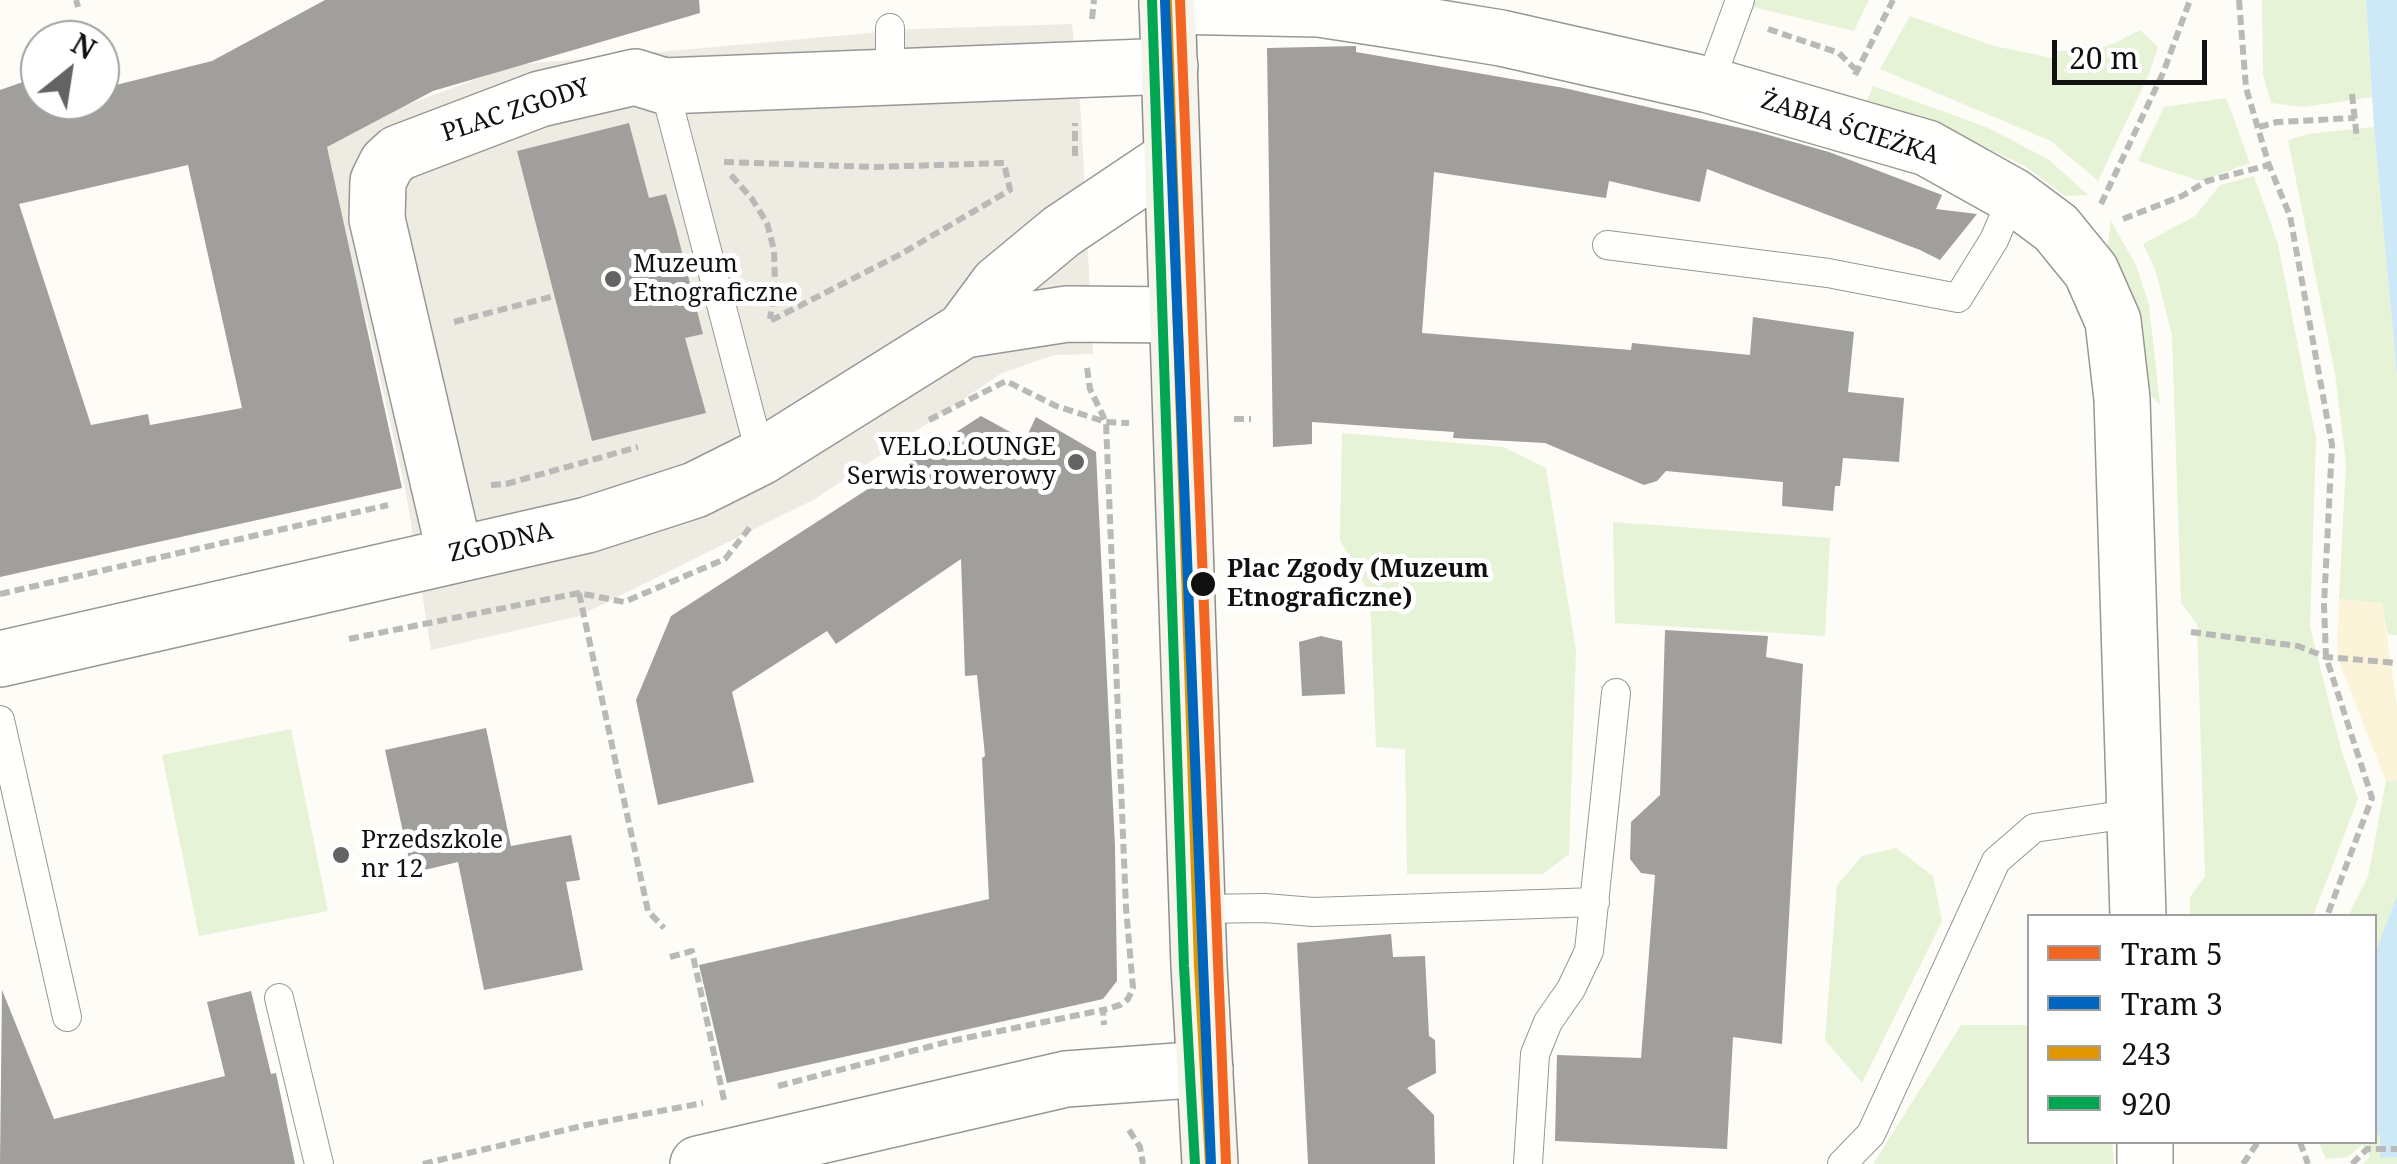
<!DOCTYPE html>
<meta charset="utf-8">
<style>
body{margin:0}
#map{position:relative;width:2397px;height:1164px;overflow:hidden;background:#fdfcf7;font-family:"Noto Serif",serif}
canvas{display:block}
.legend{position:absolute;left:2027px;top:914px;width:350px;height:230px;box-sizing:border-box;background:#fff;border:2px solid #a0a0a0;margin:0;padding:12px 18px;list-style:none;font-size:30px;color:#111}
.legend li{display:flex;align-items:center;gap:20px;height:50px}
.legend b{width:50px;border:2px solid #a0a0a0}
.north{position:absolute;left:20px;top:20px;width:100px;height:100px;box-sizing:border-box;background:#fff;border:2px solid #a0a0a0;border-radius:50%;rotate:30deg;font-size:28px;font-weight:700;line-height:40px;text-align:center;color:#111}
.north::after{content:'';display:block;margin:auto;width:35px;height:45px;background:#646362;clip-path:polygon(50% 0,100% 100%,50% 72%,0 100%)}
.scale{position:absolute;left:2052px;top:40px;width:155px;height:45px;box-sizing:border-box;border:5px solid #111;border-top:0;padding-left:12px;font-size:30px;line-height:35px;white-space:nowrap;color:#111;-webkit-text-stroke:8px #fff;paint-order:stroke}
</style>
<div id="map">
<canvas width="2397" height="1164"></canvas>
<ul class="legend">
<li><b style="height:12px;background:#f26522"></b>Tram 5</li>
<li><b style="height:12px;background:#0065bd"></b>Tram 3</li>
<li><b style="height:12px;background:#e09702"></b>243</li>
<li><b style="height:12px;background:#00a651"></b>920</li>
</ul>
<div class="north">N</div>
<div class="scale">20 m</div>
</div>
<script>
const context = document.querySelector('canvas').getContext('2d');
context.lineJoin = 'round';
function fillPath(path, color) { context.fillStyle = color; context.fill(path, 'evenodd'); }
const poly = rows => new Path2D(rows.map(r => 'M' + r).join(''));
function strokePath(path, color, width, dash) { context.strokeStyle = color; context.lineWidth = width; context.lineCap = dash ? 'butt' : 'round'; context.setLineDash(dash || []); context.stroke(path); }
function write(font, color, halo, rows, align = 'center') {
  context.font = font + ' "Noto Serif",serif'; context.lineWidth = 10; context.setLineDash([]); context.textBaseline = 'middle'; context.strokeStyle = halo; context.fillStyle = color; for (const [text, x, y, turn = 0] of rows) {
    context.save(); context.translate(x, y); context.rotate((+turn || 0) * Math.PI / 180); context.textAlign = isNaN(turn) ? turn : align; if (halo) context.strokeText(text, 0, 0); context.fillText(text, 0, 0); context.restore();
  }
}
fillPath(poly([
 [1756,0,1869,0,1854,31,1753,7],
 [2262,0,2366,0,2372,97,2304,107,2271,103,2263,75],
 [1910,16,1994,46,2052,58,2054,51,2093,50,2115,43,2140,30,2158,47,2149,74,2098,181,2051,141,1880,69],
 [1873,86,1986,127,2048,159,2088,195,2065,196,2025,166,1967,139,1867,101],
 [2226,98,2250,163,2200,181,2138,161,2164,107],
 [2374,127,2397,376,2397,635,2388,635,2381,603,2339,599,2346,463,2335,374,2288,140,2308,134],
 [2254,176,2278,244,2316,439,2310,627,2341,749,2358,799,2313,916,2190,916,2190,897,2205,876,2197,624,2181,603,2172,335,2155,269,2143,244,2195,216,2220,185],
 [2111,221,2136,265,2149,305,2160,405,2140,384,2137,322,2123,276,2107,249],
 [1342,433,1503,447,1546,468,1576,650,1569,854,1543,874,1407,874,1405,749,1376,747,1370,595,1340,540],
 [1613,522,1830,538,1825,636,1615,623],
 [291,729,328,911,199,936,162,755],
 [2397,780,2397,1164,2363,1164,2370,1157,2362,1145,2348,1157,2326,1159,2319,1142,2374,1142,2374,916,2348,916,2368,877,2386,781],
 [1896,848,1933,876,1942,921,1862,1083,1825,1040,1837,885,1862,856],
 [1961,1025,2029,1025,2030,1142,2112,1142,2114,1164,1873,1164]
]), '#e7f3d7');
fillPath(poly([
 [2339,599,2382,603,2397,706,2397,780,2386,781,2337,657]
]), '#fcf4d9');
fillPath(poly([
 [1072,24,1081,116,1093,354,1054,355,1002,373,815,499,579,616,431,650,406,492,368,325,318,150,385,113,515,65,913,29]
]), '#edebe2');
fillPath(poly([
 [2366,0,2397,0,2397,376,2374,127],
 [2397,896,2397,1157,2380,1158,2380,1136,2374,1131,2375,954]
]), '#cde8f7');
fillPath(poly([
 [325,0,699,0,700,13,433,91,327,147,402,488,0,577,0,90,40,76,40,103,54,100,100,100,100,89,212,61],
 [188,165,242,408,150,425,148,414,91,425,19,204],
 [1356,46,1356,52,1564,88,1758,132,1829,152,1942,195,1936,209,1977,214,1940,260,1920,250,1707,169,1700,202,1609,181,1606,198,1434,172,1422,333,1631,350,1632,343,1750,355,1753,317,1854,332,1848,392,1904,398,1899,462,1843,458,1840,486,1835,486,1833,511,1782,506,1783,482,1666,471,1657,481,1644,485,1545,443,1453,438,1454,432,1312,422,1312,444,1273,447,1267,48],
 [629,123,649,198,666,194,676,229,703,334,685,338,706,413,592,441,517,151],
 [981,416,1025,440,1036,417,1096,452,1115,847,1117,981,1103,999,727,1083,699,965,989,899,982,758,985,756,977,675,965,676,961,559,836,644,827,631,732,692,754,782,658,805,636,700,671,616],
 [1665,630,1768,636,1766,657,1803,664,1782,1044,1733,1037,1727,1149,1555,1141,1557,1055,1641,1058,1655,875,1641,873,1630,859,1631,822,1660,795],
 [1321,636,1342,641,1345,694,1302,696,1299,642],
 [486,728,511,846,571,835,580,880,566,882,583,970,484,990,458,862,412,873,385,750],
 [1391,934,1393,957,1425,956,1429,1036,1435,1040,1436,1073,1407,1088,1434,1115,1435,1164,1308,1164,1297,943],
 [2,990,54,1119,225,1076,207,1002,251,991,271,1074,276,1073,295,1164,0,1164]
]), '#a19f9c');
const service = poly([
 [890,28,890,76],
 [1709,85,1740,0],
 [664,86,761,457],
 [1607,245,1828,273,1958,298,1994,240,2013,196],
 [0,720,67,1017],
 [1198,909,1265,908,1313,912,1595,902],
 [279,998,319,1164],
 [1528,1164,1535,1054,1548,1022,1571,989,1589,951,1616,693],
 [1842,1164,1871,1134,1996,861,2034,828,2136,813]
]);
const minor = poly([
 [1167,6,1319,9,1385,19,1501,38,1709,85,1927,148,2013,196,2056,228,2091,271,2113,321,2122,399,2138,916],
 [964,330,1067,314,1177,315],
 [455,554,377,219,378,181,387,163,398,153,540,99,635,77,664,86,1170,66],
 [0,659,587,525,695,490,761,457,964,330,998,284,1062,231,1171,158],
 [2145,1142,2145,1164],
 [698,1164,1066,1079,1205,1069]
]);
const secondary = poly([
 [1167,0,1199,966,1210,1164]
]);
strokePath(service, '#979795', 30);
strokePath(minor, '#979795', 58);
strokePath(secondary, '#8e8d8b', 58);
strokePath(poly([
 [76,0,78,7],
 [2239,0,2246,88,2269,165,2290,216,2332,445,2324,605,2326,657,2372,798,2327,916],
 [1092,19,1094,0],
 [1768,29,1839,53,1855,69],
 [1855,75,1893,0],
 [2352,94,2357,139],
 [2259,127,2277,122,2355,118],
 [1075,156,1075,123],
 [724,162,875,167,1004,163,1010,190,901,254,768,322],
 [731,175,752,199,767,223,774,250,775,285,770,319],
 [2101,204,2163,73,2190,0],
 [2123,219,2182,196,2207,181,2269,165],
 [454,322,554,296],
 [1087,368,1090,389,1106,422,1126,908,1133,988,1128,999,1120,1005,1103,1010,1104,1025],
 [1234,419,1251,419],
 [929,420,1006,381,1056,406,1106,422,1129,423],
 [491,485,506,484,638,447],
 [579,593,648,911,664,928],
 [0,594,388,505],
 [2191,632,2298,646,2326,657,2397,663],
 [349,639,579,593,624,602,725,559,751,526],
 [670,957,692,951,724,1100],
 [778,1086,951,1041,1103,1010],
 [1129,1130,1140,1147,1143,1164],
 [2300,1142,2308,1164],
 [423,1164,586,1125,703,1103],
 [2243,1164,2258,1142],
 [2352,1164,2367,1149,2397,1149]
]), '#b9b9b8', 6, [10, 5]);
strokePath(service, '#fffffe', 28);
strokePath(minor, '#fffffe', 55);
strokePath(secondary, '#f6f4eb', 55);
strokePath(poly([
 [1167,0,1199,966,1210,1164]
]), '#e09702', 10);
strokePath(poly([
 [1152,0,1184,966,1195,1164]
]), '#00a651', 10);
strokePath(poly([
 [1180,0,1226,1164]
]), '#f26522', 10);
strokePath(poly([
 [1165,1,1211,1164]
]), '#0065bd', 10);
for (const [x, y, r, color] of [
 [613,279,10,"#646362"],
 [1076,462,10,"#646362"],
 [1203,584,14,"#111"],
 [341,855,10,"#646362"]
]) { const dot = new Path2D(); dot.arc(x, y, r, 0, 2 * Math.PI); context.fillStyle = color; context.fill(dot); strokePath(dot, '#fff', 4); }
write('25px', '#111', '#fff', [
 ["PLAC ZGODY",516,111,-18],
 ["ŻABIA ŚCIEŻKA",1850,129,18],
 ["ZGODNA",501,543,-13]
]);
write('25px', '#111', '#fff', [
 ["Muzeum",633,265],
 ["Etnograficzne",633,294],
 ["VELO.LOUNGE",1056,448,"right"],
 ["Serwis rowerowy",1056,477,"right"],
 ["Przedszkole",361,841],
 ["nr 12",361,870]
], 'left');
write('bold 25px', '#111', '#fff', [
 ["Plac Zgody (Muzeum",1227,570],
 ["Etnograficzne)",1227,599]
], 'left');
</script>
